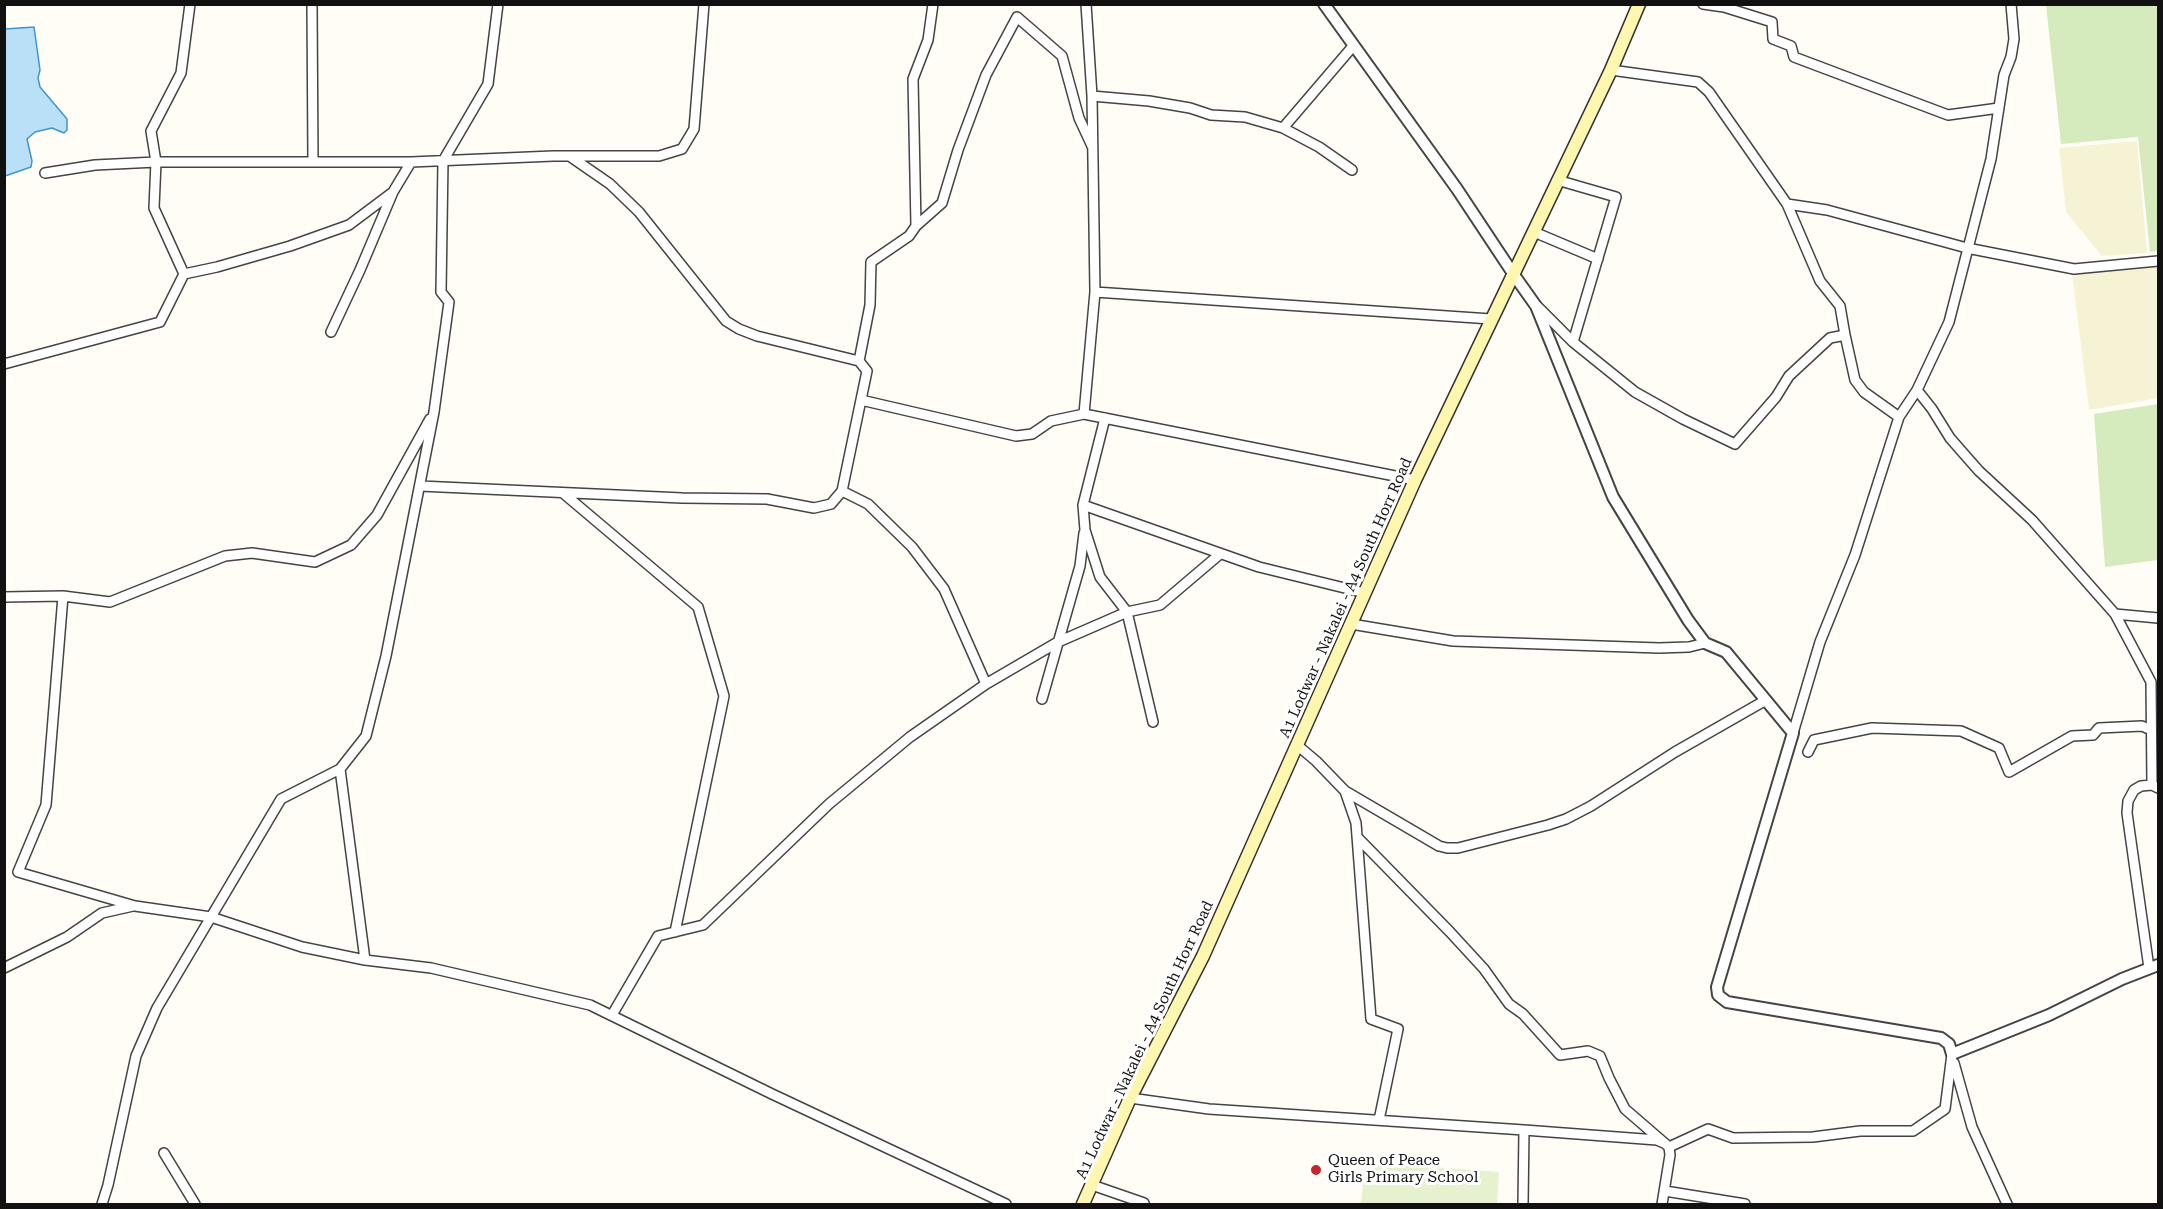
<!DOCTYPE html>
<style>
body{margin:0}
#map{position:relative;width:2163px;height:1209px;overflow:hidden;background:#fffdf5;font-family:"Roboto Serif",serif}
canvas{display:block}
.frame{position:absolute;inset:0;border:6px solid #111;pointer-events:none}
</style>
<div id="map">
<canvas width="2163" height="1209"></canvas>
<div class="frame"></div>
</div>
<script>
const context = document.querySelector('canvas').getContext('2d');
context.lineJoin = 'round';
function fillPath(path, color) { context.fillStyle = color; context.fill(path, 'evenodd'); }
const poly = rows => new Path2D(rows.map(r => 'M' + r).join(''));
function strokePath(path, color, width, dash) { context.strokeStyle = color; context.lineWidth = width; context.lineCap = dash ? 'butt' : 'round'; context.setLineDash(dash || []); context.stroke(path); }
function write(font, color, halo, rows, align = 'center') {
  context.font = font + ' "Roboto Serif",serif'; context.lineWidth = 6; context.setLineDash([]); context.textBaseline = 'middle'; context.strokeStyle = halo; context.fillStyle = color; for (const [text, x, y, turn = 0] of rows) {
    context.save(); context.translate(x, y); context.rotate((+turn || 0) * Math.PI / 180); context.textAlign = isNaN(turn) ? turn : align; if (halo) context.strokeText(text, 0, 0); context.fillText(text, 0, 0); context.restore();
  }
}
fillPath(poly([
 [2137,141,2147,253,2102,256,2066,212,2059,148],
 [2158,265,2158,398,2089,410,2072,274]
]), '#f6f3d4');
fillPath(poly([
 [2046,5,2158,5,2158,251,2150,252,2138,137,2061,144],
 [2158,404,2158,560,2105,567,2094,414]
]), '#d5ebbd');
fillPath(poly([
 [1365,1162,1499,1172,1497,1204,1361,1204]
]), '#e6f2cf');
const water = poly([
 [34,27,40,70,38,78,40,87,67,119,67,130,64,133,52,128,35,132,27,139,32,161,31,167,5,176,5,29,34,27]
]);
fillPath(water, '#b9e0f7');
strokePath(water, '#3f96cf', 1.5);
const minor = poly([
 [312,4,313,162],
 [1086,4,1092,96,1095,292],
 [1703,4,1724,7,1772,22,1773,39,1791,46,1794,57,1948,115,1999,108],
 [1611,70,1698,82,1709,92,1787,204,1820,281,1840,306,1845,335],
 [1092,96,1149,101,1190,108,1211,115,1245,117,1283,128,1319,147,1352,170],
 [1283,128,1354,45],
 [571,157,610,184,639,212,726,321,739,329,757,336,859,361],
 [45,173,95,165,156,162,411,162,553,156,659,156,682,149,694,129,704,4],
 [1557,180,1616,197,1573,342],
 [1787,204,1827,210,1967,248,2074,269,2158,261],
 [916,226,942,203,958,150,986,75,1017,17,1062,56,1079,118,1092,146],
 [1534,232,1598,259],
 [184,274,154,208,156,162,151,131,181,73,190,4],
 [184,274,217,267,290,246,349,225,393,192],
 [1538,307,1573,342,1635,392,1683,419,1735,444,1776,397,1789,376,1830,338,1845,335,1855,380,1864,392,1899,417],
 [331,332,360,270,393,192,411,162],
 [4,364,160,322,184,274],
 [1917,390,1932,409,1950,438,1964,454,1979,471,2032,520,2115,614,2158,618],
 [861,400,1016,436,1032,434,1051,421,1084,414,1415,480],
 [1084,414,1095,292,1491,319],
 [1105,418,1083,505,1259,567,1365,593],
 [420,486,682,498,767,499,814,508,831,504,842,491,867,371,859,361,870,305,871,262,909,236,916,226,913,79,928,40,933,4],
 [842,491,868,504,912,547,944,589,986,684],
 [563,493,698,607,724,696,675,932],
 [1083,505,1085,530,1100,577,1127,612,1153,722],
 [63,596,46,805,18,872,135,906,211,917,302,947,365,960,431,968,590,1005,772,1094,1006,1204],
 [4,597,63,596,110,602,225,556,252,553,315,562,351,545,377,515,430,419],
 [2115,614,2151,682,2152,785],
 [1351,624,1453,641,1659,648,1689,647,1705,643],
 [1042,699,1080,566,1084,533],
 [1793,733,1820,642,1855,555,1899,417,1917,390,1949,322,1991,159,2004,75,2011,57,2014,39,2011,4],
 [1297,745,1316,761,1345,791,1356,823,1371,1019,1398,1029,1379,1120],
 [1808,752,1814,740,1872,728,1961,731,1999,748,2009,772,2072,736,2093,735,2099,728,2142,726,2151,730],
 [1345,791,1439,846,1447,848,1458,848,1548,825,1566,819,1591,806,1675,752,1766,700],
 [1358,838,1450,932,1484,969,1509,1004,1523,1014,1560,1055,1588,1051,1600,1056,1609,1078,1625,1109,1669,1147,1670,1155,1662,1204],
 [365,960,340,769,366,736,386,656,434,412,449,302,441,292,443,161,488,84,498,4],
 [4,968,67,937,102,913,133,906],
 [2149,968,2127,813,2128,801,2134,790,2141,786,2152,785,2158,788],
 [612,1015,658,936,703,925,829,804,910,737,986,684,1058,642,1127,612,1160,605,1220,554],
 [1954,1063,1972,1127,2007,1204],
 [1130,1098,1209,1109,1524,1130,1657,1140,1664,1143],
 [1669,1147,1708,1129,1733,1138,1813,1137,1860,1131,1913,1131,1945,1109,1952,1054],
 [164,1153,195,1204],
 [1092,1185,1144,1203],
 [1665,1191,1745,1204],
 [102,1204,108,1185,136,1056,157,1008,281,799,340,769],
 [1523,1204,1524,1130]
]);
const tertiary = poly([
 [1324,4,1457,189,1514,275,1536,306,1613,497,1688,620,1705,643,1726,652,1793,733,1717,987,1718,995,1727,1002,1941,1038,1949,1044,1952,1054,2049,1015,2122,979,2158,965]
]);
const secondary = poly([
 [1083,1204,1130,1098,1203,956,1415,480,1611,70,1639,4]
]);
strokePath(minor, '#444', 12);
strokePath(tertiary, '#444', 14);
strokePath(secondary, '#333', 15);
strokePath(minor, '#fff', 9);
strokePath(tertiary, '#fff', 10);
strokePath(secondary, '#fff6b0', 12);
for (const [x, y, r, color] of [
 [1316,1170,6,"#c4262e"]
]) { const dot = new Path2D(); dot.arc(x, y, r, 0, 2 * Math.PI); context.fillStyle = color; context.fill(dot); strokePath(dot, '#fff', 2); }
write('15px', '#111', '#fff', [
 ["A1 Lodwar - Nakalei - A4 South Horr Road",1346,598,-66],
 ["A1 Lodwar - Nakalei - A4 South Horr Road",1145,1040,-65]
]);
write('15px', '#111', '#fff', [
 ["Queen of Peace",1328,1161],
 ["Girls Primary School",1328,1178]
], 'left');
</script>
